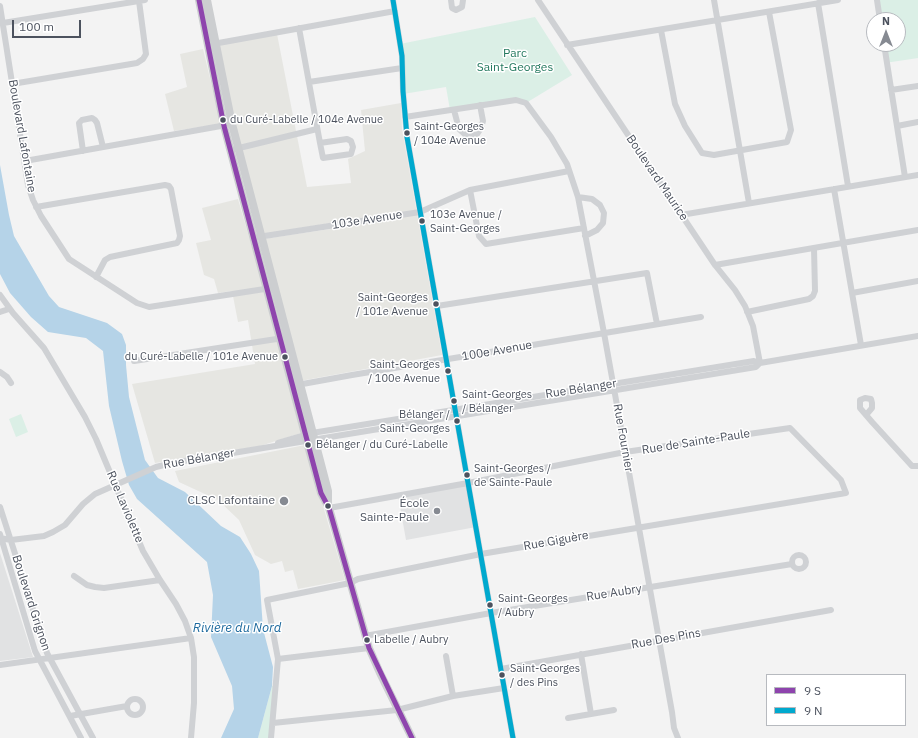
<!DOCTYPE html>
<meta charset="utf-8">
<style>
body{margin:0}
#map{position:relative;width:918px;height:738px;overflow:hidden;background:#f3f3f3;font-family:"IBM Plex Sans",sans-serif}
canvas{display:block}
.legend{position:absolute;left:766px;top:674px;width:140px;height:52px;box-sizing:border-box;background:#fff;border:1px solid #b7babf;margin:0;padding:5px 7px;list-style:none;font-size:12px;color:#4c525e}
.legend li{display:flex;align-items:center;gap:8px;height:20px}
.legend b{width:20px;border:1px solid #b7babf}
.north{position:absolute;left:866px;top:12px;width:40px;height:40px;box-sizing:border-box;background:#fff;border:1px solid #b7babf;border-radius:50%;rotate:0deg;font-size:11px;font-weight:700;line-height:16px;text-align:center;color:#4c525e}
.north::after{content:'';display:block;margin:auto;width:14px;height:18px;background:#868a92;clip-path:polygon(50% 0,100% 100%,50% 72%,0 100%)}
.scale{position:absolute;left:12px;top:20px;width:69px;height:18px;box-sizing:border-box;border:2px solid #4c525e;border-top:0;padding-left:5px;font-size:12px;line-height:14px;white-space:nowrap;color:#4c525e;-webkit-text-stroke:3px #fff;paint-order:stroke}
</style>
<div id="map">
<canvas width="918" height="738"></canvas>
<ul class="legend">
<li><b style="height:5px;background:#8e44ad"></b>9 S</li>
<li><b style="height:5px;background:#00a9ce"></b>9 N</li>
</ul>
<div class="north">N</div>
<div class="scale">100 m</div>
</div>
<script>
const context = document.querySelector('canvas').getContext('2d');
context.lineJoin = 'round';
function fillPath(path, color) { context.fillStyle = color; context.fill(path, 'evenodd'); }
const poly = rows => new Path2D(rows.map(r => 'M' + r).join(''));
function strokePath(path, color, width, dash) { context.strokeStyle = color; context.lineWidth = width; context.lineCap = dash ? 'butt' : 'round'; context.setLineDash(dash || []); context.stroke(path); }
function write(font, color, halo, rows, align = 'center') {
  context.font = font + ' "IBM Plex Sans",sans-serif'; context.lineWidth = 3; context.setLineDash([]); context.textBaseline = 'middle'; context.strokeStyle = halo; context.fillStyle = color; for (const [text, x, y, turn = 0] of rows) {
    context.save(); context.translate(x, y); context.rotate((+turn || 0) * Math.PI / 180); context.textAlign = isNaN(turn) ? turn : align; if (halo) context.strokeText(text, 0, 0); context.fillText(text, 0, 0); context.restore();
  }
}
fillPath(poly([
 [277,34,307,187,351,183,348,159,365,151,361,110,401,103,402,129,442,355,300,381,263,239,357,225,356,219,262,234,216,46],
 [203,49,221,124,174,131,165,94,187,87,180,54],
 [238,199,258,268,301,433,260,446,155,463,132,384,255,364,248,320,238,322,232,291,218,293,214,279,204,275,196,243,211,240,202,208],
 [305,445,345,580,298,589,293,570,285,572,282,561,271,564,255,555,239,520,218,500,179,482,175,471]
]), '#e6e6e2');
fillPath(poly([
 [468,483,476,527,406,540,398,495],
 [0,553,33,657,0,661]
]), '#e1e2e3');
fillPath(poly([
 [875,0,918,0,918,58,885,63,882,44,898,44,898,20,879,20],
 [535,17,572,75,526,103,516,100,450,110,446,87,403,94,400,44],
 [21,414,28,432,16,437,9,419],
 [272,686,276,686,271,738,258,738]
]), '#dbefe6');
fillPath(poly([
 [0,165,9,215,14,236,49,296,59,307,107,323,122,334,126,345,126,365,129,397,145,460,158,478,185,492,221,526,240,537,251,554,259,571,263,629,273,667,272,686,258,738,221,738,234,709,232,686,211,637,213,595,207,562,137,499,129,485,122,461,109,406,103,351,86,338,48,332,31,317,10,293,0,274]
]), '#b5d3e8');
strokePath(poly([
 [393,0,402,56,403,91,407,137,513,738],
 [451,0,452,8,456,10,462,7,463,0],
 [538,0,715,265,735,290,745,306,753,326,760,363],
 [714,0,749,203],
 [877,0,880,20],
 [818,3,848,186],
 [0,6,28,185,33,200,41,216,69,259,137,303,149,307,271,288],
 [3,23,145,0],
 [299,28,320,143,323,158,351,154,353,147,351,141,347,139,320,143],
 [661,30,675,104,685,126,702,153,714,155,787,142,791,130,769,12],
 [213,44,395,11],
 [884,44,905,177],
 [567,45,838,0],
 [309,82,402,68],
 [12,84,137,63,143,59,146,54,139,1],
 [891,90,918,86],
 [454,110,459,129,468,137,477,134,481,128,483,121,480,105],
 [405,117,516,100,526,103,551,137,567,164,578,197,604,333,672,712,674,728,678,738],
 [897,126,918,122],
 [235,149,317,129],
 [83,151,79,123,82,120,92,118,95,120,97,123,103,147],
 [25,161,232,124],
 [834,189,861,345],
 [470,190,479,236,486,244,584,228],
 [578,197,592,199,600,205,604,213,603,223,597,230,585,236],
 [36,207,165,185,169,186,171,189,180,236,179,240,177,243,110,257,105,260,96,277],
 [681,215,918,175],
 [258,237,420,212,470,190,569,171],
 [715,265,918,230],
 [852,293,918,281],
 [0,295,13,313,44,348,85,417,96,439,143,551,160,580,176,604,185,621,191,638,194,657,194,703,191,738],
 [437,306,647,273,657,324],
 [0,312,9,309],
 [747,312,809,299,813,296,815,291,814,248],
 [134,361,283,338],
 [0,372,7,377,11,383],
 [297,385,352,375,701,317],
 [866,415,872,408,872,403,871,399,865,398,860,400,860,408,872,422,912,466,918,466],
 [278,443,312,433,754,361,760,363,918,336],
 [0,507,47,653,93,738],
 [0,534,35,651,81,738],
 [0,538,11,540,44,536,53,532,65,525,83,504,95,494,156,467,172,463,756,367,760,363],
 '792 562a7 7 0 1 1 14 0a7 7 0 1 1-14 0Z',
 [74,576,87,585,95,587,104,588,160,580],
 [365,636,491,613,792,564],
 [581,654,591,714,614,710],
 [446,656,453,696],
 [278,659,369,648],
 [0,665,191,638],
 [501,669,831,610],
 '127 707a8 8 0 1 1 16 0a8 8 0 1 1-16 0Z',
 [70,716,127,706],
 [568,718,591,714],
 [273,723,397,710,453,696,504,688],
 [271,738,278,659,267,600,350,583,358,579,481,554,846,493,841,480,790,428,625,452,468,483,329,508]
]), '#cfd1d4', 6);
strokePath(poly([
 [199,0,224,126,307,442,321,493,329,508,369,648,380,673,412,738],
 [207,0,232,124,328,491,328,504]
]), '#ccced0', 8);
strokePath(poly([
 [199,0,224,126,321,493,329,508,369,648,412,738]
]), '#8e44ad', 5);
strokePath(poly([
 [393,0,402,56,403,91,407,137,513,738]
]), '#00a9ce', 5);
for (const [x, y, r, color] of [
 [223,120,3.5,"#4c525e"],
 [407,133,3.5,"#4c525e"],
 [422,221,3.5,"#4c525e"],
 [436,304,3.5,"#4c525e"],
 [285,357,3.5,"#4c525e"],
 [448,371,3.5,"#4c525e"],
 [454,401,3.5,"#4c525e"],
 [457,421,3.5,"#4c525e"],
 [308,445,3.5,"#4c525e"],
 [467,475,3.5,"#4c525e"],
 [284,501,5,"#868a92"],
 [328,506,3.5,"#4c525e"],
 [437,511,4,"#868a92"],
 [490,605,3.5,"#4c525e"],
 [367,640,3.5,"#4c525e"],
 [502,675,3.5,"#4c525e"]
]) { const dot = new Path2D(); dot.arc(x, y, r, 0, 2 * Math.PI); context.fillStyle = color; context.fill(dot); strokePath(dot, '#fff', 1.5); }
write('11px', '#4c525e', '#fff', [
 ["du Curé-Labelle / 104e Avenue",230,120],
 ["Saint-Georges",414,127],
 ["/ 104e Avenue",414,141],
 ["103e Avenue /",430,215],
 ["Saint-Georges",430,229],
 ["Saint-Georges",428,298,"right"],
 ["/ 101e Avenue",428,312,"right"],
 ["du Curé-Labelle / 101e Avenue",278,357,"right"],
 ["Saint-Georges",440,365,"right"],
 ["/ 100e Avenue",440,379,"right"],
 ["Saint-Georges",462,395],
 ["/ Bélanger",462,409],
 ["Bélanger /",450,415,"right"],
 ["Saint-Georges",450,429,"right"],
 ["Bélanger / du Curé-Labelle",316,445],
 ["Saint-Georges /",474,469],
 ["de Sainte-Paule",474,483],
 ["Saint-Georges",498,599],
 ["/ Aubry",498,613],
 ["Labelle / Aubry",374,640],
 ["Saint-Georges",510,669],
 ["/ des Pins",510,683]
], 'left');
write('12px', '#23785e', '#fff', [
 ["Parc",515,54],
 ["Saint-Georges",515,68]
]);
write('12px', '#4c525e', '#fff', [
 ["Boulevard Lafontaine",22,136,80],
 ["Boulevard Maurice",657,178,56],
 ["103e Avenue",367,220,-9],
 ["100e Avenue",497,351,-10],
 ["Rue Bélanger",581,389,-9],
 ["Rue Fournier",623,438,80],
 ["Rue de Sainte-Paule",696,442,-9],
 ["Rue Bélanger",199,459,-10],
 ["Rue Laviolette",125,507,67],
 ["Rue Giguère",556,541,-10],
 ["Rue Aubry",614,593,-9],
 ["Boulevard Grignon",31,603,72],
 ["Rue Des Pins",666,639,-10]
]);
write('12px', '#4c525e', '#fff', [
 ["CLSC Lafontaine",275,501],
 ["École",429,504],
 ["Sainte-Paule",429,518]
], 'right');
write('italic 13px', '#1e6a9e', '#fff', [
 ["Rivière du Nord",237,628]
]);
</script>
